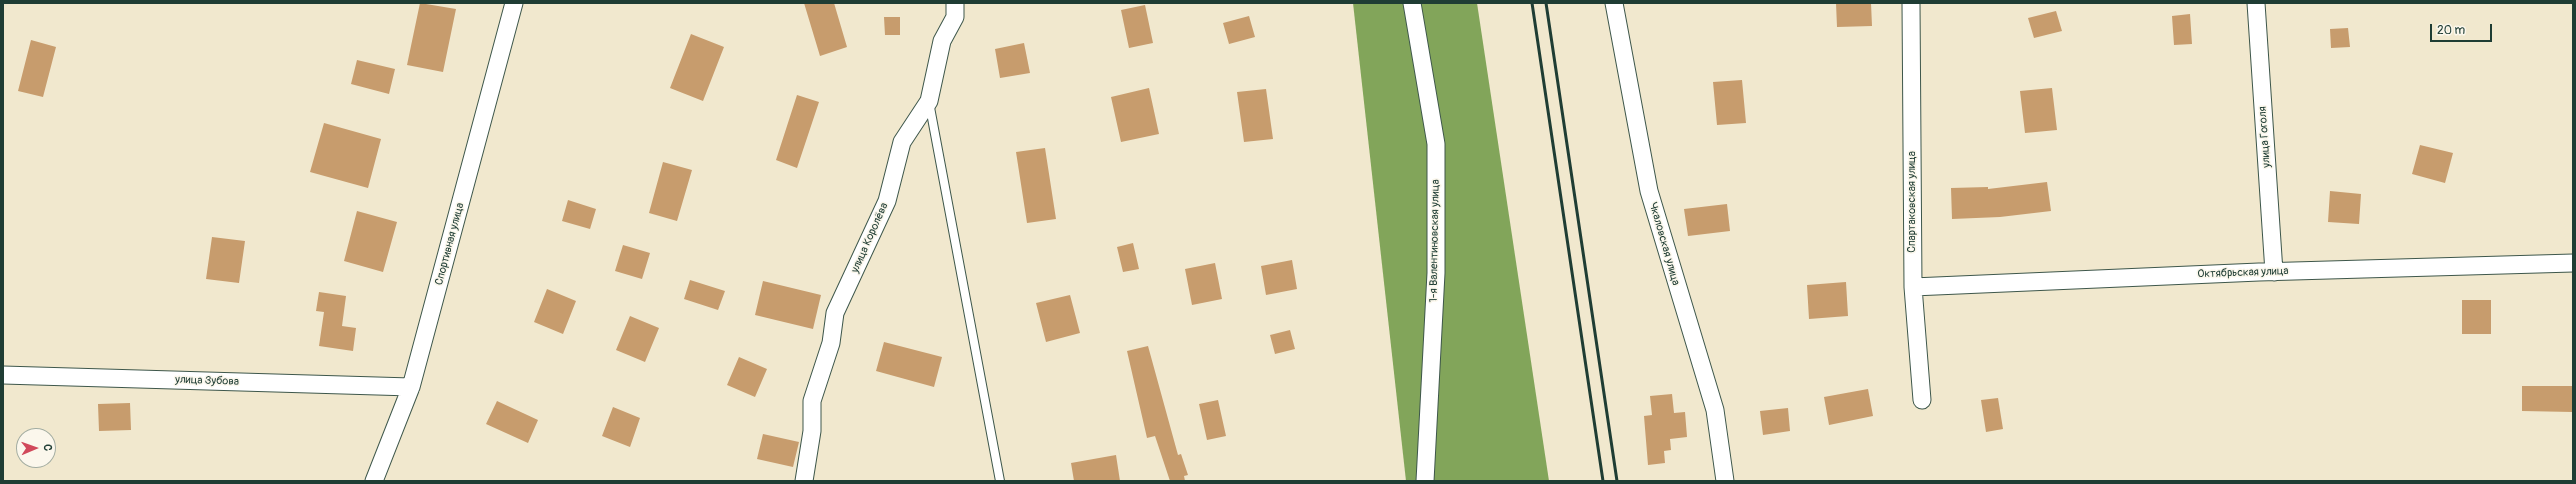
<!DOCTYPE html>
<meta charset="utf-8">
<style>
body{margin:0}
#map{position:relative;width:2576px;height:484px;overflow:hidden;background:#f1e8ce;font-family:Pangolin,sans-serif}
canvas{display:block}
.frame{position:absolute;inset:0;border:4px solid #1f3d34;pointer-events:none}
.north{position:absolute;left:16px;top:428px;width:40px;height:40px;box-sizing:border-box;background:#fbf7ec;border:1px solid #a3ada2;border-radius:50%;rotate:88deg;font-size:11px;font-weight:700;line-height:16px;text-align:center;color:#1f3d34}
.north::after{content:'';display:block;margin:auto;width:14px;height:18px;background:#d1495b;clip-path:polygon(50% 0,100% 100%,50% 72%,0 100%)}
.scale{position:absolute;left:2430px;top:24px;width:62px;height:18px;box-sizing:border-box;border:2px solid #1f3d34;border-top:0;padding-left:5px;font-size:12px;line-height:14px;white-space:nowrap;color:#1f3d34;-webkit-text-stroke:3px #fbf7ec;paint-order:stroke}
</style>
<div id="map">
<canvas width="2576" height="484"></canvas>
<div class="frame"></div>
<div class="north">С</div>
<div class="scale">20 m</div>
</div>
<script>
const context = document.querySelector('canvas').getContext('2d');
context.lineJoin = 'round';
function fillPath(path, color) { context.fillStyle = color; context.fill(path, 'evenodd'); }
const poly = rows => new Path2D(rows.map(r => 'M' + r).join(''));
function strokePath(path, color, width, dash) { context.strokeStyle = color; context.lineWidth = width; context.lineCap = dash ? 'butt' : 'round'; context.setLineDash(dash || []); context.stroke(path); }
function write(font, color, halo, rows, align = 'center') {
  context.font = font + ' Pangolin,sans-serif'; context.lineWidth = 3; context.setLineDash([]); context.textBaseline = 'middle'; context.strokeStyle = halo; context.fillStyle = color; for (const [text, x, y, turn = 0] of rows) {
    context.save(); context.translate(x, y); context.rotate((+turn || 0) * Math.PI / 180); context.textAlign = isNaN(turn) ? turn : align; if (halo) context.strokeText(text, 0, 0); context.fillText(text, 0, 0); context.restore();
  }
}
fillPath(poly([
 [1353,3,1477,3,1549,481,1406,481]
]), '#82a55a');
fillPath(poly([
 [420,3,456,9,443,72,407,65],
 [804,3,834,3,847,47,820,56],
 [1836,3,1871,3,1872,26,1837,27],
 [1145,5,1153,43,1129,48,1121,10],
 [2056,11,2062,31,2034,38,2028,18],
 [2190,14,2192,44,2174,45,2172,16],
 [1249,16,1255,37,1229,44,1223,23],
 [884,17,900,17,900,35,885,35],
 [2348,28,2350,47,2331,48,2330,29],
 [691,34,724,47,703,101,670,88],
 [31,40,56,47,43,97,18,91],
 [1024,43,1030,73,1000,78,995,49],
 [357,60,395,69,389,94,351,84],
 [1742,80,1746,123,1717,125,1713,82],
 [1149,88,1159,134,1121,142,1111,97],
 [2052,88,2057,130,2025,133,2020,91],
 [1266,89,1273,139,1244,142,1237,92],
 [797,95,819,102,797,168,776,160],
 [324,123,381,139,368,188,310,172],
 [2420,145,2453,153,2445,183,2412,174],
 [1045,148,1056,219,1027,223,1016,152],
 [663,162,692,170,677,221,649,213],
 [2047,182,2051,211,2000,217,1952,219,1951,188,1988,187,1988,189],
 [2330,191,2361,194,2359,224,2328,222],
 [568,200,596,209,590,229,562,221],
 [1727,204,1730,231,1688,236,1684,209],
 [357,211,397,222,383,272,344,261],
 [212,237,245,241,239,283,206,279],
 [1133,243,1139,269,1123,272,1117,247],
 [623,245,650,253,642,279,615,271],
 [1292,260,1297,289,1266,295,1261,266],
 [1215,263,1222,299,1192,305,1185,269],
 [690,280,725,291,718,310,684,299],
 [763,281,821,295,813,329,755,315],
 [1846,282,1848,316,1809,319,1807,285],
 [547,289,576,301,563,334,534,322],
 [319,292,346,296,342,326,356,328,353,351,319,346,324,312,316,311],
 [1070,295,1080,333,1046,342,1036,303],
 [2462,300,2491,300,2491,334,2462,334],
 [630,316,659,328,645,362,616,350],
 [1290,330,1295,349,1275,354,1270,335],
 [884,342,942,357,934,387,876,371],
 [1148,346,1178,455,1181,454,1188,475,1184,476,1185,481,1170,481,1155,436,1147,438,1127,351],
 [739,357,767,369,755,397,727,385],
 [2522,386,2573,386,2573,412,2522,411],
 [1868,389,1873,416,1829,425,1824,397],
 [1672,394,1674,413,1685,412,1687,437,1670,439,1671,450,1664,451,1665,463,1648,465,1644,416,1652,415,1650,396],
 [1998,398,2003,429,1986,432,1981,400],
 [1218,400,1226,436,1207,440,1199,404],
 [497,401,538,420,528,443,486,424],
 [130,403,131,430,99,431,98,404],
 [613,407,640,418,630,447,602,436],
 [1788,408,1790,431,1763,435,1760,411],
 [763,434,799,442,793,467,757,459],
 [1116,455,1120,481,1074,481,1071,463]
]), '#c79c6d');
const service = poly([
 [929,102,1000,481]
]);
const minor = poly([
 [1412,3,1436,144,1436,273,1425,481],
 [1614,3,1649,191,1715,410,1725,481],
 [1911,3,1913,287,1922,400],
 [2256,3,2274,272],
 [1913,287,2259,272,2573,263],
 [3,375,411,387],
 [374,481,411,387,514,3],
 [804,481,812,431,812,401,831,343,835,313,887,201,902,142,929,101,942,41,955,17,955,3]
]);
strokePath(service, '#3e574b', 10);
strokePath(minor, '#3e574b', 19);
strokePath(service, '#fff', 8);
strokePath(minor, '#fff', 17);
strokePath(poly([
 [1532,3,1603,481],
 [1546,3,1617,481]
]), '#1f3d34', 3);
write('11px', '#1f3d34', '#fbf7ec', [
 ["улица Гоголя",2265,137,-94],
 ["Спартаковская улица",1912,202,-90],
 ["улица Королёва",870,238,-66],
 ["1-я Валентиновская улица",1435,241,-89],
 ["Спортивная улица",450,244,-75],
 ["Чкаловская улица",1664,244,74],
 ["Октябрьская улица",2243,273,-2],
 ["улица Зубова",207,381,2]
]);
</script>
